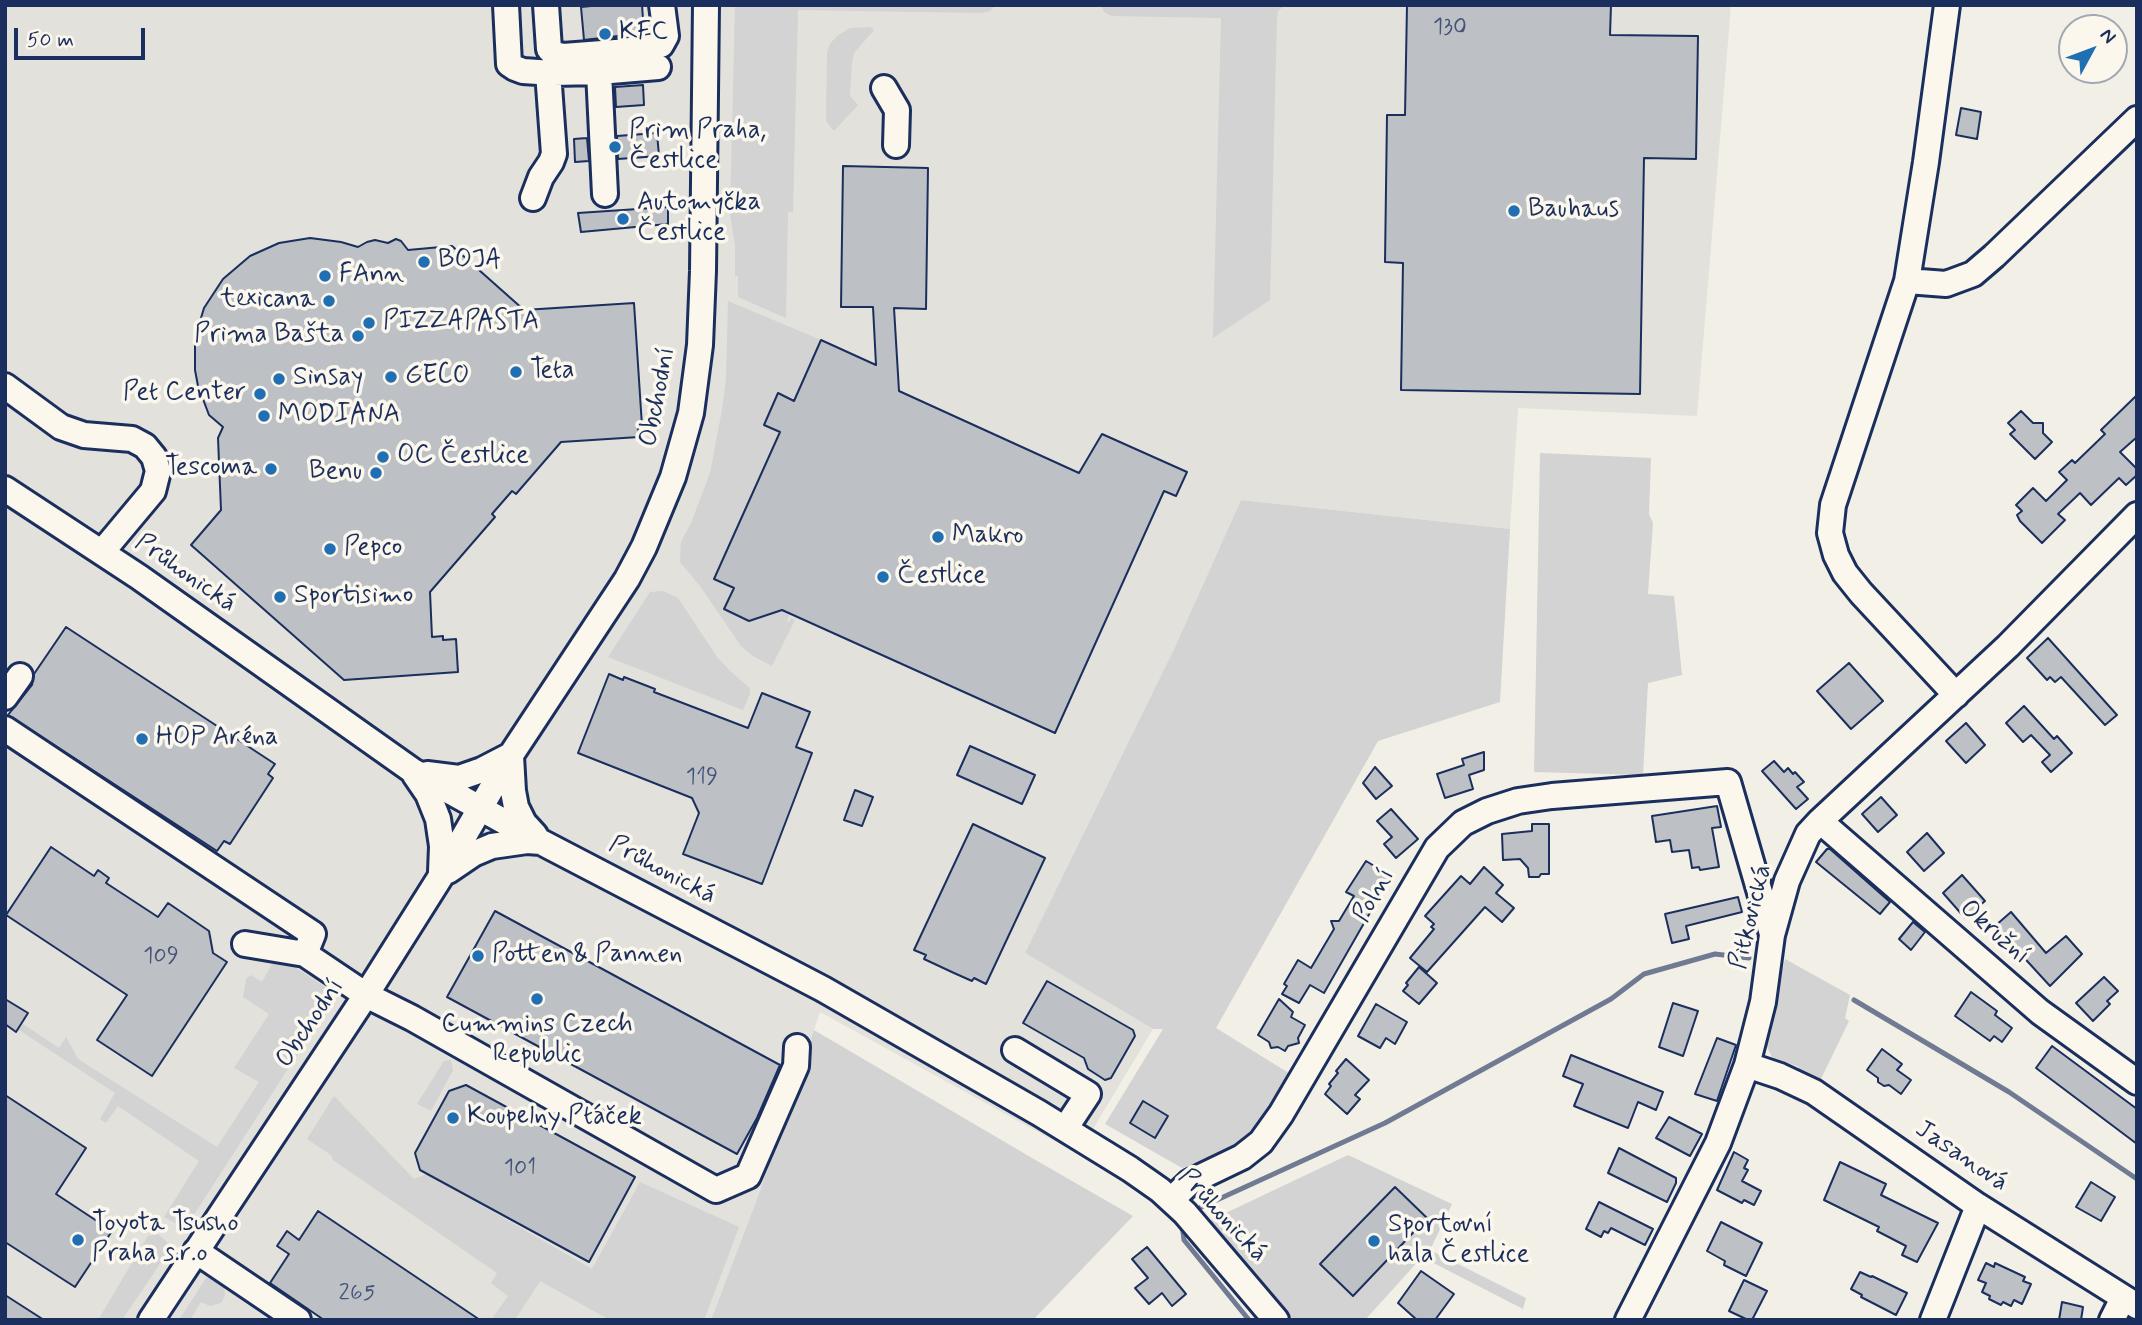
<!DOCTYPE html>
<meta charset="utf-8">
<style>
body{margin:0}
#map{position:relative;width:2142px;height:1325px;overflow:hidden;background:#f2efe6;font-family:Mynerve,sans-serif}
canvas{display:block}
.frame{position:absolute;inset:0;border:7px solid #1b2f5e;pointer-events:none}
.north{position:absolute;left:2058px;top:14px;width:70px;height:70px;box-sizing:border-box;background:#fbf7ec;border:2px solid #a1a7b3;border-radius:50%;rotate:49deg;font-size:19px;font-weight:700;line-height:28px;text-align:center;color:#1b2f5e}
.north::after{content:'';display:block;margin:auto;width:24px;height:32px;background:#1f6fb2;clip-path:polygon(50% 0,100% 100%,50% 72%,0 100%)}
.scale{position:absolute;left:14px;top:28px;width:131px;height:32px;box-sizing:border-box;border:4px solid #1b2f5e;border-top:0;padding-left:9px;font-size:21px;line-height:24px;white-space:nowrap;color:#1b2f5e;-webkit-text-stroke:5px #fbf7ec;paint-order:stroke}
</style>
<div id="map">
<canvas width="2142" height="1325"></canvas>
<div class="frame"></div>
<div class="north">N</div>
<div class="scale">50 m</div>
</div>
<script>
const context = document.querySelector('canvas').getContext('2d');
context.lineJoin = 'round';
function fillPath(path, color) { context.fillStyle = color; context.fill(path, 'evenodd'); }
const poly = rows => new Path2D(rows.map(r => 'M' + r).join(''));
function strokePath(path, color, width, dash) { context.strokeStyle = color; context.lineWidth = width; context.lineCap = dash ? 'butt' : 'round'; context.setLineDash(dash || []); context.stroke(path); }
function write(font, color, halo, rows, align = 'center') {
  context.font = font + ' Mynerve,sans-serif'; context.lineWidth = 7; context.setLineDash([]); context.textBaseline = 'middle'; context.strokeStyle = halo; context.fillStyle = color; for (const [text, x, y, turn = 0] of rows) {
    context.save(); context.translate(x, y); context.rotate((+turn || 0) * Math.PI / 180); context.textAlign = isNaN(turn) ? turn : align; if (halo) context.strokeText(text, 0, 0); context.fillText(text, 0, 0); context.restore();
  }
}
fillPath(poly([
 [5,5,1731,5,1697,416,1518,408,1510,529,1241,500,1175,647,1025,953,1153,1029,1078,1154,820,1012,760,1191,711,1320,5,1320]
]), '#e2e1dc');
fillPath(poly([
 [735,5,996,5,990,11,982,13,798,10,793,212,788,212,786,318,738,297,738,276,735,276,735,245,730,214],
 [1101,5,1285,5,1278,11,1277,17,1270,300,1213,338,1221,18,1112,16,1104,12],
 [850,28,870,27,874,30,854,53,852,62,850,96,858,105,835,130,833,130,826,121,827,53,830,44,837,36],
 [728,301,821,340,794,401,778,394,764,424,780,432,714,579,734,588,724,610,749,621,774,607,790,613,787,621,789,622,791,618,795,620,772,666,753,656,741,646,700,586,680,562,681,542,691,523,710,473,722,410,726,378],
 [1540,453,1651,458,1649,514,1653,523,1648,594,1674,596,1682,675,1648,683,1643,775,1534,772],
 [1241,500,1510,529,1500,702,1378,741,1216,1028,1292,1075,1274,1108,1248,1141,1218,1158,1182,1168,1105,1124,1163,1029,1153,1029,1025,953,1175,647],
 [663,591,678,598,717,657,731,672,750,688,750,694,743,710,608,657,650,592],
 [281,958,325,987,330,996,329,1010,293,1061,188,1224,181,1226,164,1217,199,1161,118,1106,106,1123,100,1119,115,1093,19,1030,23,1024,59,1048,66,1037,78,1059,217,1147,259,1082,234,1068,269,1014,243,997,246,979,251,975,262,982,272,964],
 [1785,959,1850,995,1845,1018,1849,1021,1819,1083,1798,1071,1799,1067,1772,1057,1766,1045],
 [814,1030,1032,1158,1133,1216,1033,1320,711,1320,760,1191],
 [451,1060,453,1070,431,1111,417,1104,444,1061],
 [334,1096,414,1179,427,1174,592,1269,640,1182,739,1227,704,1320,610,1320,540,1281,515,1320,487,1320,488,1317,492,1319,508,1296,491,1283,497,1273,333,1160,331,1155,307,1139],
 [1348,1155,1452,1204,1430,1250,1526,1298,1523,1309,1422,1257,1365,1320,1294,1320,1209,1221],
 [157,1233,167,1242,170,1249,122,1320,98,1320,148,1236],
 [215,1275,224,1285,225,1296,221,1303,210,1306,201,1302,190,1320,179,1320,206,1278]
]), '#d2d3d2');
strokePath(poly([
 [1854,1000,2009,1092,2137,1179],
 [1195,1210,1385,1123,1611,999,1644,974,1715,954,1749,958],
 [1182,1224,1184,1240,1249,1320]
]), '#707b93', 5);
const building = poly([
 [601,5,642,5,644,33,584,40,581,7,601,5],
 [1407,5,1611,5,1610,35,1698,36,1696,159,1644,158,1640,394,1401,390,1403,263,1385,262,1387,115,1405,115,1407,5],
 [643,85,644,105,616,107,615,87,643,85],
 [1961,108,1981,112,1977,139,1956,135,1961,108],
 [657,133,659,156,618,159,617,136,657,133],
 [587,138,589,161,575,162,574,139,587,138],
 [843,166,928,168,926,309,894,308,899,391,1079,473,1102,434,1187,472,1176,496,1164,491,1055,733,782,610,749,621,724,609,734,588,714,579,780,432,764,425,778,393,794,401,821,340,876,365,873,307,841,307,843,166],
 [668,207,668,224,581,232,578,213,668,207],
 [310,238,341,242,358,247,367,242,375,240,388,243,396,239,401,241,408,250,452,246,524,310,634,303,642,426,638,427,639,437,561,442,516,494,512,491,492,514,495,517,430,592,432,637,443,636,443,640,456,639,458,672,344,680,191,545,221,510,218,438,223,427,209,415,198,386,195,370,195,338,204,308,223,279,250,256,279,243,310,238],
 [2137,395,2137,437,2120,452,2137,469,2137,475,2126,485,2119,478,2091,505,2080,493,2058,514,2065,520,2042,543,2020,521,2017,515,2022,511,2016,505,2033,488,2046,501,2067,480,2059,472,2072,460,2075,463,2105,434,2101,430,2137,395],
 [2021,411,2033,423,2043,423,2043,433,2052,442,2035,459,2010,434,2015,430,2008,423,2021,411],
 [66,627,275,764,268,774,273,778,230,844,224,841,217,851,8,715,32,685,34,674,66,627],
 [2048,638,2117,715,2105,725,2061,677,2055,682,2050,677,2047,680,2027,658,2048,638],
 [1849,663,1883,701,1851,729,1817,691,1849,663],
 [609,674,623,680,624,677,655,689,654,692,748,728,762,693,810,712,796,747,812,753,762,884,683,854,699,813,692,798,578,753,609,674],
 [2024,706,2054,739,2057,736,2072,753,2051,772,2042,762,2050,755,2031,735,2023,742,2006,723,2024,706],
 [1966,723,1985,745,1966,763,1946,741,1966,723],
 [970,746,1035,775,1022,804,957,775,970,746],
 [1484,752,1484,770,1469,775,1473,789,1445,798,1437,774,1464,765,1462,759,1484,752],
 [1774,761,1784,772,1788,768,1793,774,1795,772,1804,782,1797,787,1808,799,1796,809,1762,771,1774,761],
 [1375,767,1392,786,1376,799,1363,783,1375,767],
 [855,790,873,797,862,826,844,820,855,790],
 [1881,797,1897,815,1878,832,1862,814,1881,797],
 [1717,806,1721,827,1712,828,1719,867,1700,870,1699,867,1692,868,1689,850,1672,852,1670,840,1656,842,1652,816,1717,806],
 [1391,809,1418,839,1396,858,1384,844,1392,837,1377,821,1391,809],
 [973,824,1045,858,986,984,974,978,972,981,954,973,924,959,926,955,914,950,973,824],
 [1532,824,1549,824,1549,874,1541,874,1539,877,1529,877,1528,868,1520,859,1503,860,1502,834,1532,831,1532,824],
 [1927,833,1944,853,1924,871,1907,852,1927,833],
 [51,847,94,876,98,870,109,878,106,883,158,917,168,903,209,931,213,953,227,962,152,1076,97,1040,127,995,6,915,51,847],
 [1827,849,1830,849,1890,902,1880,914,1816,862,1827,849],
 [1366,861,1391,876,1324,993,1310,985,1299,1003,1282,994,1287,986,1284,984,1298,960,1311,968,1334,929,1331,921,1339,921,1354,896,1346,892,1366,861],
 [1484,867,1503,885,1496,893,1514,908,1502,922,1485,907,1427,972,1410,958,1434,929,1431,927,1434,924,1425,916,1461,876,1470,884,1484,867],
 [1962,875,1985,901,1965,918,1943,893,1962,875],
 [1738,897,1742,912,1686,926,1689,939,1672,943,1665,914,1738,897],
 [495,911,780,1065,757,1118,737,1154,447,997,495,911],
 [2011,912,2046,953,2066,936,2082,954,2050,986,1995,926,2011,912],
 [1913,922,1925,932,1911,950,1899,939,1913,922],
 [1419,967,1437,983,1419,1004,1403,991,1408,985,1406,983,1419,967],
 [2104,977,2118,991,2107,1001,2110,1004,2093,1021,2076,1003,2104,977],
 [1047,981,1133,1030,1135,1036,1111,1078,1105,1080,1088,1069,1084,1058,1023,1023,1047,981],
 [1971,992,1997,1011,1995,1015,2012,1028,2002,1042,1994,1036,1990,1041,1955,1016,1971,992],
 [5,999,28,1013,16,1032,5,1024,5,999],
 [1279,999,1293,1012,1291,1017,1305,1025,1298,1038,1299,1043,1288,1046,1285,1051,1278,1047,1271,1048,1269,1042,1258,1035,1279,999],
 [1673,1003,1698,1011,1683,1056,1659,1047,1673,1003],
 [1376,1004,1407,1022,1395,1044,1386,1038,1380,1048,1358,1036,1376,1004],
 [1717,1038,1736,1045,1717,1101,1695,1094,1717,1038],
 [2052,1046,2137,1109,2137,1144,2036,1068,2052,1046],
 [1882,1049,1902,1064,1897,1070,1911,1080,1901,1094,1889,1085,1884,1086,1878,1082,1878,1078,1867,1070,1882,1049],
 [1571,1055,1663,1092,1656,1110,1638,1102,1628,1128,1574,1106,1583,1084,1563,1076,1571,1055],
 [1346,1059,1369,1080,1355,1095,1360,1099,1347,1114,1325,1094,1331,1086,1329,1084,1338,1073,1336,1071,1346,1059],
 [466,1085,635,1177,589,1262,420,1170,415,1153,449,1091,466,1085],
 [5,1095,86,1148,56,1194,112,1231,75,1287,5,1242,5,1095],
 [1143,1101,1168,1116,1155,1138,1130,1123,1143,1101],
 [1669,1117,1702,1134,1690,1156,1656,1138,1669,1117],
 [1619,1148,1676,1178,1676,1183,1667,1202,1608,1173,1619,1148],
 [1734,1152,1748,1160,1744,1168,1748,1170,1742,1181,1761,1191,1754,1205,1744,1200,1742,1203,1717,1190,1734,1152],
 [1840,1162,1886,1184,1881,1195,1938,1223,1917,1262,1902,1255,1906,1246,1877,1231,1879,1227,1824,1200,1840,1162],
 [2091,1182,2115,1197,2101,1221,2076,1207,2091,1182],
 [1395,1187,1427,1218,1353,1296,1320,1264,1395,1187],
 [1599,1202,1653,1229,1645,1245,1611,1228,1608,1233,1604,1231,1601,1237,1586,1229,1599,1202],
 [318,1211,480,1320,324,1320,270,1283,289,1254,277,1246,287,1231,299,1240,318,1211],
 [1721,1222,1762,1243,1746,1276,1724,1265,1725,1261,1707,1251,1721,1222],
 [1147,1247,1186,1294,1172,1306,1162,1293,1149,1304,1135,1288,1148,1278,1132,1259,1147,1247],
 [1986,1263,1994,1267,1995,1263,2025,1277,2023,1281,2031,1284,2022,1304,2014,1300,2011,1306,2003,1302,2001,1305,1989,1299,1990,1296,1982,1292,1986,1283,1978,1280,1986,1263],
 [1421,1271,1454,1294,1435,1320,1417,1320,1398,1303,1421,1271],
 [1860,1272,1871,1277,1872,1276,1907,1293,1896,1315,1861,1297,1862,1295,1851,1289,1860,1272],
 [1744,1280,1767,1291,1752,1320,1748,1320,1729,1311,1744,1280],
 [5,1295,44,1320,5,1320,5,1295],
 [2062,1302,2083,1307,2081,1320,2059,1320,2062,1302]
]);
fillPath(building, '#bdc0c4');
strokePath(building, '#1b2f5e', 2);
const minor = poly([
 [506,5,509,64,515,68,523,71,553,73,599,72,658,67],
 [546,5,549,49,554,54,563,56,616,52,661,45,666,36,662,5],
 [1947,5,1926,162,1907,281,1833,505,1830,533,1836,555,1845,573,1861,593,1956,695],
 [599,72,605,194],
 [884,88,897,110,896,145],
 [533,198,541,177,551,162,554,154,548,72],
 [1907,281,1946,284,1973,274,1994,256,2137,119],
 [5,386,61,427,84,435,132,439,145,446,154,457,158,471,153,491,102,552],
 [5,489,139,577,413,771,541,842,823,989,1039,1113,1130,1169,1160,1190,1185,1213,1276,1320],
 [5,697,20,676],
 [5,729,313,934,305,954],
 [511,756,513,791,516,807,524,823,535,835],
 [427,774,459,778,482,770,511,755],
 [415,775,428,794,438,819,442,846,441,872],
 [1820,821,2040,1012,2137,1082],
 [448,871,473,854,492,846,527,841,541,842],
 [245,944,305,954,366,995,412,1018,716,1190,748,1176,796,1066,797,1047],
 [1015,1050,1088,1094,1065,1129],
 [1747,1065,1780,1076,1814,1092,1978,1206,2137,1306],
 [1171,1200,1190,1182,1242,1157,1261,1142,1281,1114,1437,848,1463,823,1487,811,1518,801,1552,796,1728,782,1772,934],
 [196,1251,298,1320],
 [151,1320,366,995,441,876,511,755,627,579,644,547,673,477,691,413,700,345,703,271,706,5],
 [1628,1320,1718,1143,1747,1065,1763,1002,1772,935,1787,881,1808,834,1820,821,2008,646,2137,515],
 [1933,1320,1978,1206],
 [2112,1320,2123,1298]
]);
strokePath(minor, '#1b2f5e', 30);
strokePath(minor, '#fbf7ec', 24);
for (const [x, y, r, color] of [
 [605,34,7,"#1f6fb2"],
 [615,147,7,"#1f6fb2"],
 [1514,211,7,"#1f6fb2"],
 [623,219,7,"#1f6fb2"],
 [424,262,7,"#1f6fb2"],
 [325,276,7,"#1f6fb2"],
 [329,301,7,"#1f6fb2"],
 [369,323,7,"#1f6fb2"],
 [358,336,7,"#1f6fb2"],
 [516,372,7,"#1f6fb2"],
 [391,377,7,"#1f6fb2"],
 [279,379,7,"#1f6fb2"],
 [260,394,7,"#1f6fb2"],
 [264,416,7,"#1f6fb2"],
 [383,457,7,"#1f6fb2"],
 [271,469,7,"#1f6fb2"],
 [376,473,7,"#1f6fb2"],
 [938,537,7,"#1f6fb2"],
 [330,549,7,"#1f6fb2"],
 [883,577,7,"#1f6fb2"],
 [280,597,7,"#1f6fb2"],
 [142,739,7,"#1f6fb2"],
 [478,956,7,"#1f6fb2"],
 [537,999,7,"#1f6fb2"],
 [453,1118,7,"#1f6fb2"],
 [78,1240,7,"#1f6fb2"],
 [1374,1241,7,"#1f6fb2"]
]) { const dot = new Path2D(); dot.arc(x, y, r, 0, 2 * Math.PI); context.fillStyle = color; context.fill(dot); strokePath(dot, '#fbf7ec', 2.5); }
write('23px', '#445378', null, [
 ["130",1450,28],
 ["119",702,778],
 ["109",161,957],
 ["101",520,1169],
 ["265",357,1294]
]);
write('26px', '#1b2f5e', '#fbf7ec', [
 ["KFC",619,34],
 ["Prim Praha,",629,132],
 ["Čestlice",629,162],
 ["Automyčka",637,204],
 ["Čestlice",637,234],
 ["Bauhaus",1528,211],
 ["BOJA",438,262],
 ["FAnn",339,276],
 ["texicana",315,301,"right"],
 ["PIZZAPASTA",383,323],
 ["Prima Bašta",344,336,"right"],
 ["Teta",530,372],
 ["GECO",405,377],
 ["Sinsay",293,379],
 ["Pet Center",246,394,"right"],
 ["MODIANA",278,416],
 ["OC Čestlice",397,457],
 ["Tescoma",257,469,"right"],
 ["Benu",362,473,"right"],
 ["Makro",952,537],
 ["Pepco",344,549],
 ["Čestlice",897,577],
 ["Sportisimo",294,597],
 ["HOP Aréna",156,739],
 ["Potten & Pannen",492,956],
 ["Cummins Czech",537,1026,"center"],
 ["Republic",537,1056,"center"],
 ["Koupelny Ptáček",467,1118],
 ["Toyota Tsusho",92,1225],
 ["Praha s.r.o",92,1255],
 ["Sportovní",1388,1226],
 ["hala Čestlice",1388,1256]
], 'left');
write('26px', '#1b2f5e', '#fbf7ec', [
 ["Obchodní",659,397,-79],
 ["Průhonická",185,574,35],
 ["Průhonická",662,871,28],
 ["Polní",1375,896,-60],
 ["Pitkovická",1752,917,-76],
 ["Okružní",1994,933,41],
 ["Obchodní",311,1024,-56],
 ["Jasanová",1961,1157,34],
 ["Průhonická",1222,1216,47]
]);
</script>
